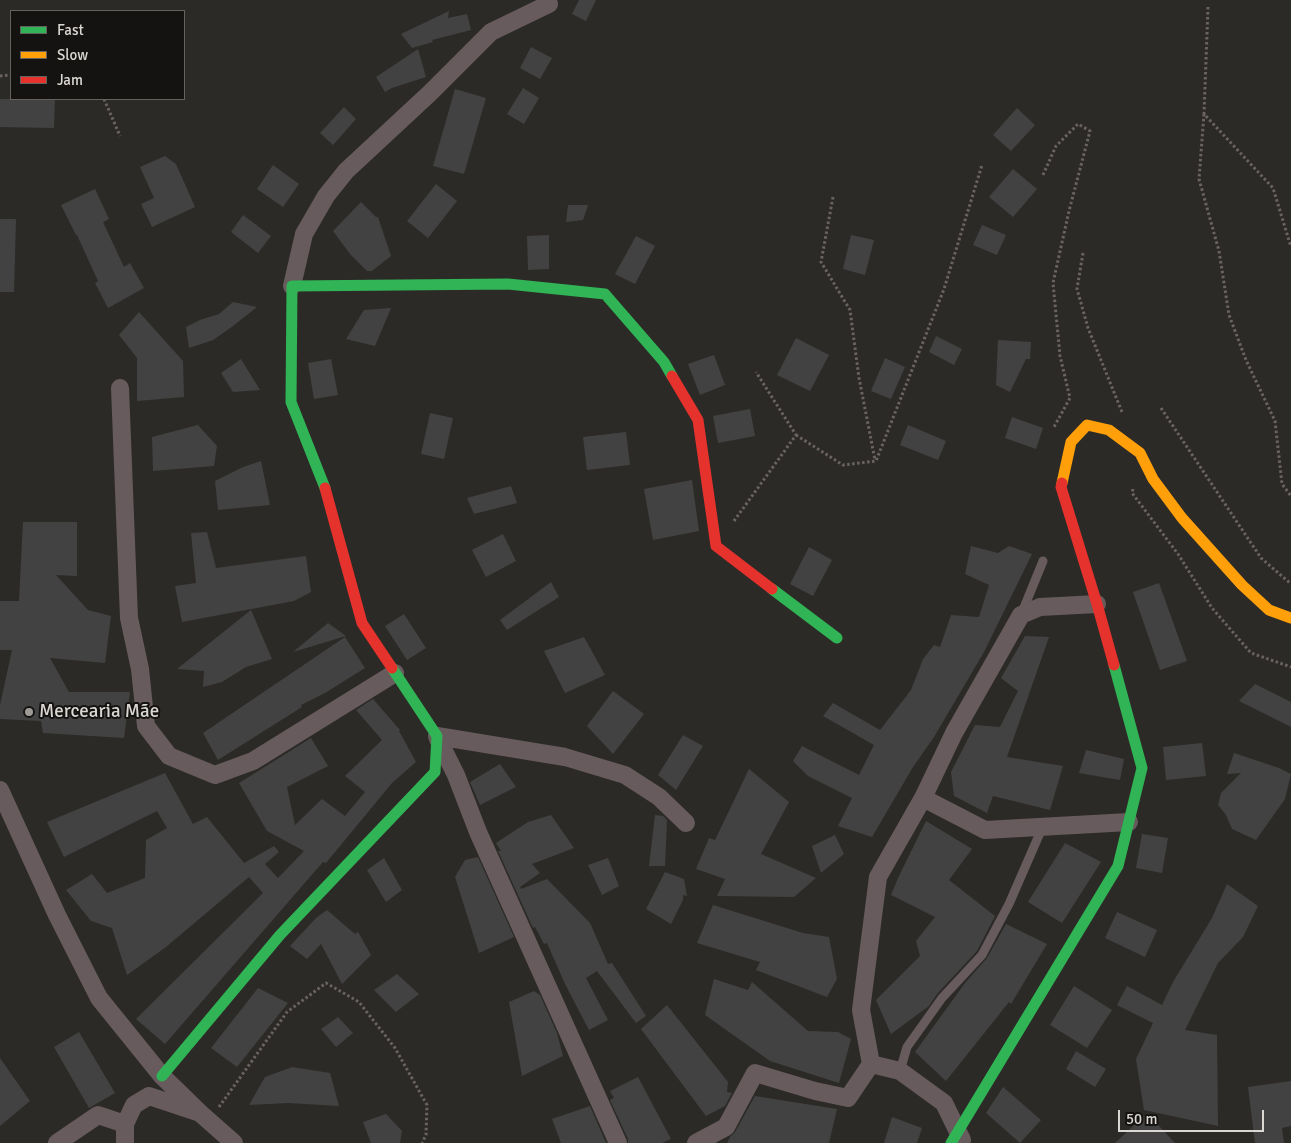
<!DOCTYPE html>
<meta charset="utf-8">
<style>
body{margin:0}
#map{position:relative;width:1291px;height:1143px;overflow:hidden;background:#2c2a27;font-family:Signika,sans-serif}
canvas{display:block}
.legend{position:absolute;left:10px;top:10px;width:175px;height:90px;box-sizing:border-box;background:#151311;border:1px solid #64625f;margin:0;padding:6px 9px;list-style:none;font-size:15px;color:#dbd8d4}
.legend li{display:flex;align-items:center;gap:10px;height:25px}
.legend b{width:25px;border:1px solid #64625f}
.scale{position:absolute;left:1118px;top:1110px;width:146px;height:22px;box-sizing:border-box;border:2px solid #dbd8d4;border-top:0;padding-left:6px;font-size:15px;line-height:18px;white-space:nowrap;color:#dbd8d4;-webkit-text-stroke:4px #151311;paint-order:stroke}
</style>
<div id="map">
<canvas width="1291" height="1143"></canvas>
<ul class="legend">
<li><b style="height:6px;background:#30b455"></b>Fast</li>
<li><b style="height:6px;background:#ff9f0a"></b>Slow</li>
<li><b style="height:6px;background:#e5322d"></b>Jam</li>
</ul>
<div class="scale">50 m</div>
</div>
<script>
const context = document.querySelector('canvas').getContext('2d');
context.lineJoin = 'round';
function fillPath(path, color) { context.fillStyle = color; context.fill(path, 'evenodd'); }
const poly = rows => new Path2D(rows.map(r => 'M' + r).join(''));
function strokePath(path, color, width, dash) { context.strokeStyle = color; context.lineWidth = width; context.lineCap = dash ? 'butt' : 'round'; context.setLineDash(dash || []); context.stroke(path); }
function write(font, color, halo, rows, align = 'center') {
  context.font = font + ' Signika,sans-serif'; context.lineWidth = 4; context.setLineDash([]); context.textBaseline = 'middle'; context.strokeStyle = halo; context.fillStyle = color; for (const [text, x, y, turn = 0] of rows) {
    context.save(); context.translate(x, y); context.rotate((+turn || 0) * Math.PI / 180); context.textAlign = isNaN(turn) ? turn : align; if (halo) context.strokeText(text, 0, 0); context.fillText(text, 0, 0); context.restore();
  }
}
fillPath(poly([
 [579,0,596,0,586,21,572,14],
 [449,11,448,18,467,14,471,30,432,40,433,42,412,48,401,34],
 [531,47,552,58,540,79,520,68],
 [418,49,426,77,392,88,385,92,376,77],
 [523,88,539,98,524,124,507,114],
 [455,89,486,98,464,174,433,166],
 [0,99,55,99,54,128,0,127],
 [344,107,356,119,333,145,320,133],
 [1017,108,1035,125,1011,151,993,135],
 [165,156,176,164,195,207,152,227,141,204,154,198,140,167],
 [273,165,299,184,283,207,257,189],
 [1013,169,1037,189,1013,217,989,197],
 [436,184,457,201,428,238,407,221],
 [95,189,109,219,103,222,124,267,130,263,144,288,108,308,95,283,98,281,77,235,76,235,61,205],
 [361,202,376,217,378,217,391,256,372,271,367,271,350,254,333,231],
 [568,205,588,205,583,220,566,222],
 [243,215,271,236,258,253,231,232],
 [0,219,16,219,14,292,0,292],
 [982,225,1006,235,997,255,973,245],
 [549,235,549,269,528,270,527,236],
 [851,235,874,240,865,275,843,269],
 [636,236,655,246,635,284,615,274],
 [233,302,257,307,233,326,213,340,189,348,186,327,200,320,219,314],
 [391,308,375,346,346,339,364,310],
 [139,312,183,361,184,397,137,401,137,358,119,335],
 [936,336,962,349,954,365,929,352],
 [796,338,829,355,810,391,777,375],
 [998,340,1031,342,1030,359,1026,359,1010,392,996,385],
 [714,355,725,385,700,395,688,364],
 [885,358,905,367,891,399,871,391],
 [241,359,260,390,233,392,221,373],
 [331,359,338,395,314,399,308,363],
 [750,409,755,436,718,443,713,416],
 [430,413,453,418,444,459,421,454],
 [1012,417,1043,428,1036,449,1005,438],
 [198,425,217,446,214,466,153,471,152,437],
 [908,425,946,441,938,460,900,445],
 [626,432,630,465,587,470,583,437],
 [261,461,270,505,218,510,215,481,243,467],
 [692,480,699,531,653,540,644,489],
 [511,486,517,503,474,514,467,498],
 [23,522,77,522,77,576,56,575,88,610,111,616,105,663,50,658,69,692,130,692,124,738,43,733,41,721,0,719,0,705,12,650,0,650,0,601,19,601],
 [207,532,216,568,306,556,311,592,294,601,182,622,175,586,196,583,191,533],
 [503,534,516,561,486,577,472,550],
 [971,546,998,553,1009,546,1032,554,984,652,934,737,913,767,872,837,838,826,852,798,808,776,793,761,802,746,859,775,874,745,823,716,833,703,880,730,911,690,923,659,934,645,940,647,951,615,979,617,989,585,965,574],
 [809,547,832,560,813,596,790,584],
 [551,582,559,597,507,630,500,620],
 [1159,583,1187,661,1160,670,1133,592],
 [251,610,272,659,246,667,222,682,203,687,204,671,177,669],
 [404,614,426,648,407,660,385,626],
 [328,623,346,636,293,652],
 [1025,636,1049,637,1007,757,1063,766,1050,810,993,796,987,813,954,796,951,772,975,725,1000,727,1018,691,1001,678],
 [345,637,365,668,325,693,301,705,302,707,218,760,203,733],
 [584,637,605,675,565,693,544,651],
 [1255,684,1291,702,1291,727,1239,701],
 [613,691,644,714,613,754,587,726],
 [373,699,400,730,399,731,416,762,392,783,326,863,323,862,165,1044,136,1019,263,893,249,877,166,947,127,975,112,928,91,921,66,890,92,874,107,893,145,878,146,840,167,828,157,811,64,857,47,822,165,773,193,824,207,817,244,863,274,846,279,852,265,864,278,878,304,851,267,831,239,783,311,738,328,766,287,787,295,825,322,799,345,816,365,792,345,776,383,739,382,740,356,710],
 [683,735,703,746,676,790,658,775],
 [1202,743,1206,776,1166,780,1163,747],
 [1086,750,1124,759,1120,780,1079,773],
 [1234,753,1282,769,1281,769,1291,774,1285,799,1256,840,1232,829,1226,815,1218,805,1221,793,1241,773,1227,774],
 [500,764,516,787,480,805,470,782],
 [749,769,789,802,761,854,816,878,794,897,717,896,725,879,696,869,709,838,715,840],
 [551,815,574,848,532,864,540,873,520,887,521,889,547,879,590,923,608,964,612,963,646,1016,636,1023,597,971,586,978,608,1020,589,1030,565,984,547,943,544,944,535,927,533,928,498,851,501,851,496,843,528,822],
 [655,815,663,816,667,820,665,866,649,866],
 [926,821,972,849,949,880,995,916,977,951,937,994,929,1006,891,1034,876,1000,920,956,916,941,935,917,891,895,898,878],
 [1142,834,1168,838,1162,873,1136,868],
 [835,835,844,854,821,873,812,846],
 [1065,843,1101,862,1062,923,1028,902],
 [478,857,514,937,479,953,455,877,465,860],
 [384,858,402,890,386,902,367,870],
 [608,858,619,886,602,895,588,865],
 [665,872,684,879,687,896,683,895,683,900,671,924,646,909],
 [1227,884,1258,906,1243,937,1218,963,1185,1030,1217,1035,1218,1126,1144,1110,1136,1059,1153,1023,1117,1005,1127,986,1162,1005,1173,982,1212,918],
 [713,905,803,933,829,937,837,979,827,997,756,970,760,962,697,943],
 [327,910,355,934,358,932,371,955,342,984,321,944,307,959,290,946,316,918],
 [1117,912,1157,930,1145,957,1105,938],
 [1006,924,1047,944,1011,1004,1009,1002,946,1081,915,1052,965,983,987,958],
 [397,974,419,994,396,1012,374,990],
 [714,979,748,990,752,982,808,1031,838,1032,851,1039,839,1083,770,1061,705,1015],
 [1074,986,1112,1010,1087,1048,1050,1025],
 [258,988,288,1003,237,1067,211,1048],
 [534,991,540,995,557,1033,563,1056,522,1076,509,1002],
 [667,1005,728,1082,727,1092,732,1093,725,1106,706,1116,641,1029],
 [338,1017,353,1033,336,1047,321,1029],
 [79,1032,115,1093,89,1108,54,1047],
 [1076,1051,1106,1069,1095,1087,1066,1069],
 [0,1058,30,1101,0,1126],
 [292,1067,330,1073,339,1106,288,1103,249,1105,265,1077],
 [638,1077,671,1139,662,1143,628,1143,628,1139,610,1100,614,1098,610,1091],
 [1291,1081,1291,1126,1282,1128,1284,1143,1255,1143,1248,1087],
 [1003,1087,1041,1120,1020,1143,986,1113],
 [755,1096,837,1109,829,1143,727,1143,730,1137,735,1132],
 [590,1106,606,1143,561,1143,552,1119],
 [1147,1113,1175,1143,1115,1143],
 [386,1114,402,1131,400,1143,371,1143,363,1122],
 [892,1117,922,1128,917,1143,884,1143]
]), '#434242');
strokePath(poly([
 [1208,7,1204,114,1273,188,1291,247],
 [0,76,11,75],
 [104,99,120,136],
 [1204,114,1199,179,1219,251,1229,315,1246,360,1275,421,1282,484,1291,496],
 [1043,175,1056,146,1078,124,1090,131,1069,211,1053,283,1060,356,1070,398,1054,427],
 [833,197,821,262,850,310,859,378,875,460],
 [1083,253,1077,289,1088,328,1122,412],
 [1161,408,1261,558,1291,584],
 [796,435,843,465,876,461,944,289,982,165],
 [1133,489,1132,493,1178,554,1212,608,1251,653,1291,667],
 [734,521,796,435,756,372],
 [219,1107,287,1012,326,983,359,1002,395,1048,427,1105,426,1135,422,1143]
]), '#6b6363', 3, [2.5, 2.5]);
strokePath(poly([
 [1021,615,1043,561],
 [900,1071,907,1047,942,998,982,955,1009,904,1043,826]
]), '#675b5d', 9);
strokePath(poly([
 [292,286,304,234,326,196,346,171,430,93,491,32,549,4],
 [120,388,129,618,140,669,146,726,169,756,215,775,253,761,395,673],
 [437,736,565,757,625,775,659,797,686,823],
 [438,739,456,775,478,832,618,1143],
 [0,790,57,915,99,998,162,1076,200,1113],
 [923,798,954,733,1021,615,1040,607,1097,604],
 [962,1140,944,1103,900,1071,871,1064,861,1010,878,877,923,798,985,830,1129,822],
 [57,1143,98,1115,125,1124],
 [125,1143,125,1124,134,1105,149,1096,200,1113,234,1143],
 [696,1143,726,1127,755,1073,815,1091,848,1098,871,1064]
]), '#675b5d', 18);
strokePath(poly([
 [325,488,291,402,292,286,508,284,605,294,664,362,672,376],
 [772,589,837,638],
 [162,1076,280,935,435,772,437,736,392,668],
 [951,1143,1118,866,1142,768,1114,665]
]), '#30b455', 11);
strokePath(poly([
 [1062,483,1071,442,1087,425,1109,430,1140,453,1153,479,1182,518,1242,585,1269,610,1291,618]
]), '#ff9f0a', 11);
strokePath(poly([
 [672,376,698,420,716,546,772,589],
 [1062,483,1061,487,1097,604,1114,665],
 [325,488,362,623,392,668]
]), '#e5322d', 11);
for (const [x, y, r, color] of [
 [29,712,5,"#9e9b97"]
]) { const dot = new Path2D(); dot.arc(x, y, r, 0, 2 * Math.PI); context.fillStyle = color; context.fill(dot); strokePath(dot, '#151311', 2); }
write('19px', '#dbd8d4', '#151311', [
 ["Mercearia Mãe",39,712]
], 'left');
</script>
